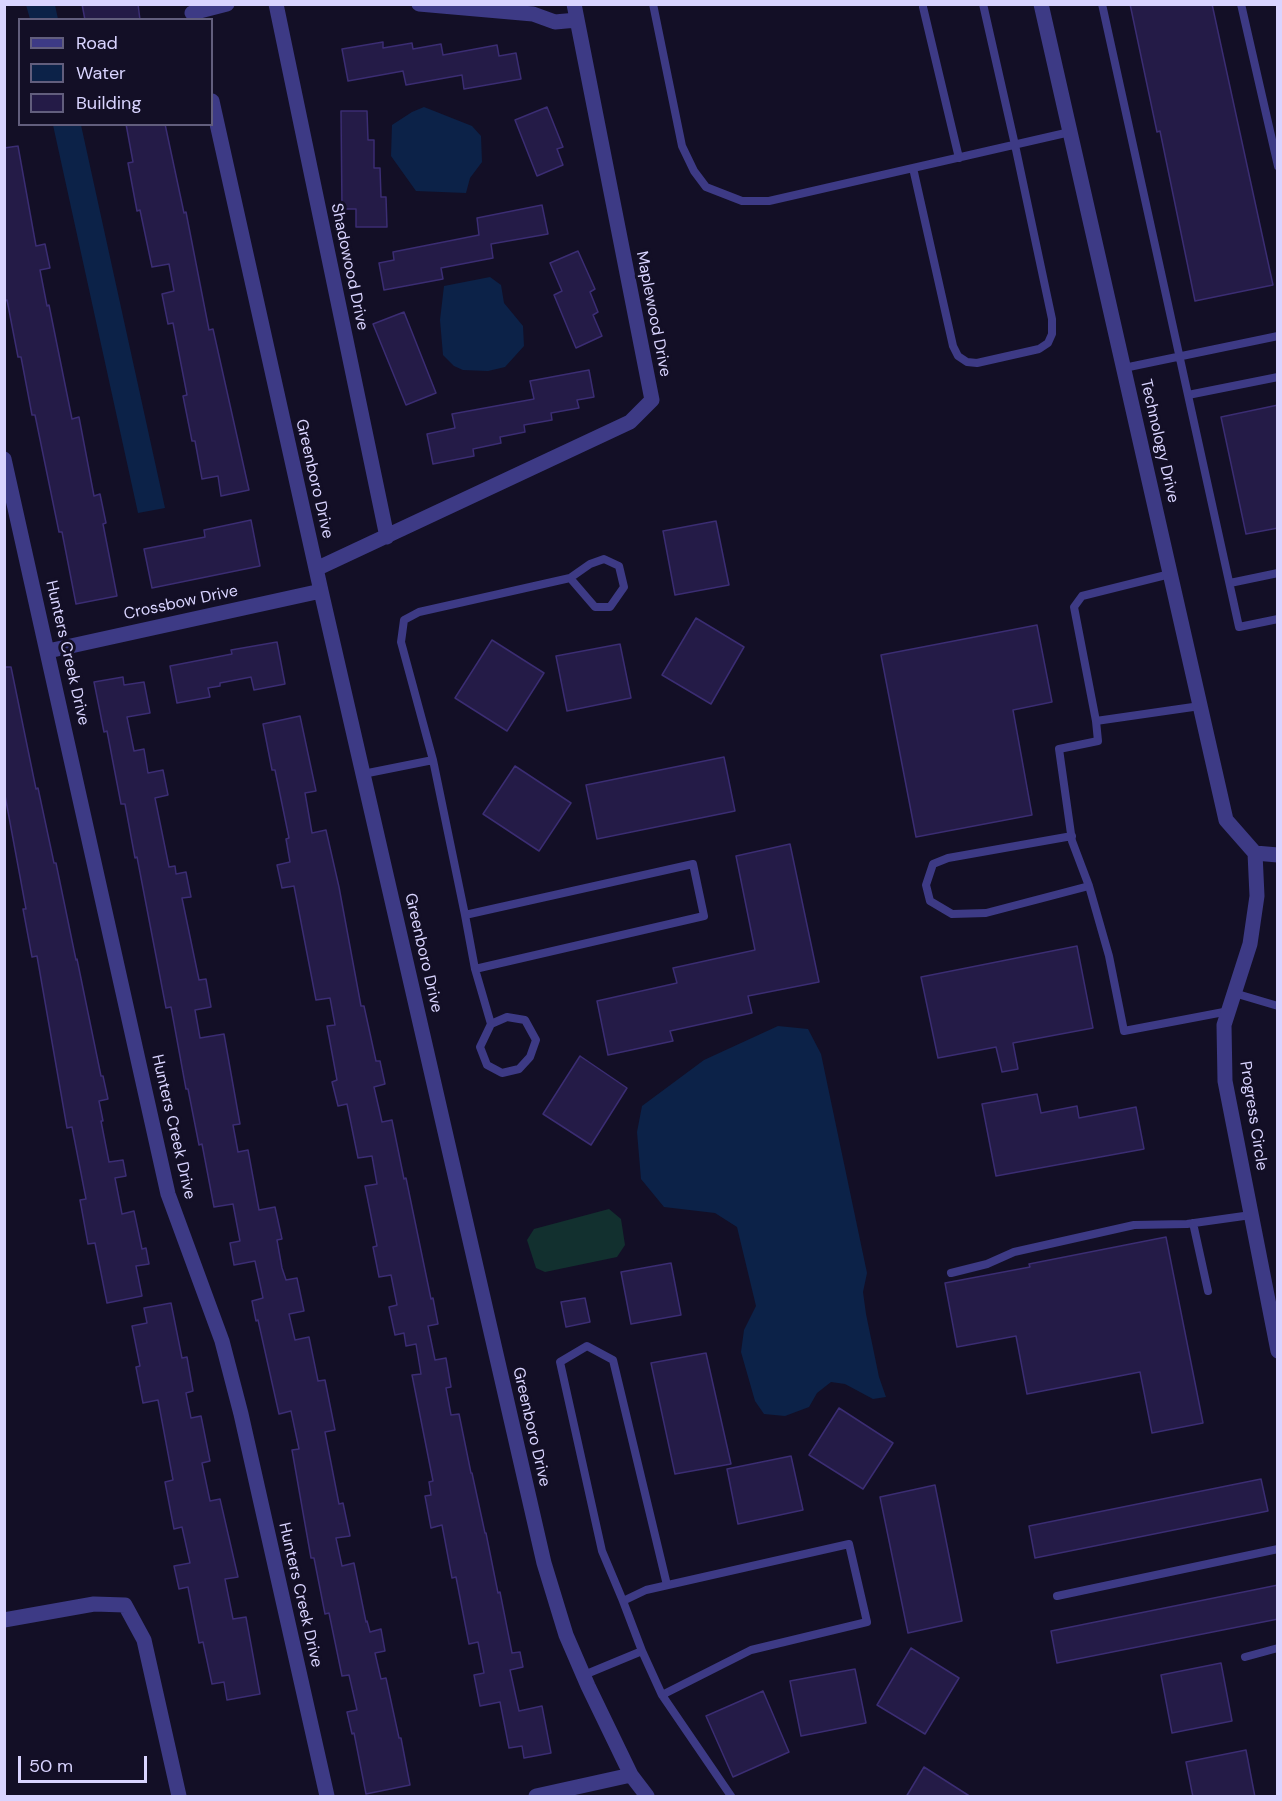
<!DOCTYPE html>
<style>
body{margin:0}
#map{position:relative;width:1282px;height:1801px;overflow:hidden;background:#130f26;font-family:"DM Sans",sans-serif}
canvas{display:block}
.frame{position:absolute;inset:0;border:6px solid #d9d4ff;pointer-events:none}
.legend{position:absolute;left:18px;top:18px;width:195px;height:108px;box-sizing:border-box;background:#130f26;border:2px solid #625e7d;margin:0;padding:8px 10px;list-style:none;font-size:18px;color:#d9d4ff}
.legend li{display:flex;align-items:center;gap:12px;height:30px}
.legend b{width:30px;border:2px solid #625e7d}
.scale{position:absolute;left:18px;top:1756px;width:129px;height:27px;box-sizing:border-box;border:3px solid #d9d4ff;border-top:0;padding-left:8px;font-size:18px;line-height:21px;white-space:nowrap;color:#d9d4ff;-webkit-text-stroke:4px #130f26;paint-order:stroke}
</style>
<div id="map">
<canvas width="1282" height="1801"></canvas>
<div class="frame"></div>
<ul class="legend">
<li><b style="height:8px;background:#3d3a85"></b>Road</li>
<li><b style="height:16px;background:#0c2248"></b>Water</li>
<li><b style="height:16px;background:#241b47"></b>Building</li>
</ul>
<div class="scale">50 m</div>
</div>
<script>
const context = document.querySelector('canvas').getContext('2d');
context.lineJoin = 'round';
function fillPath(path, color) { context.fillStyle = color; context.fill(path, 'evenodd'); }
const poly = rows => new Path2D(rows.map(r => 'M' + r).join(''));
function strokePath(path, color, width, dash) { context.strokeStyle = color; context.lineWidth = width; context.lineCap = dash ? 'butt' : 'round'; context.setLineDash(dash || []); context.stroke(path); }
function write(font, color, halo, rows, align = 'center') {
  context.font = font + ' "DM Sans",sans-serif'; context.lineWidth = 6; context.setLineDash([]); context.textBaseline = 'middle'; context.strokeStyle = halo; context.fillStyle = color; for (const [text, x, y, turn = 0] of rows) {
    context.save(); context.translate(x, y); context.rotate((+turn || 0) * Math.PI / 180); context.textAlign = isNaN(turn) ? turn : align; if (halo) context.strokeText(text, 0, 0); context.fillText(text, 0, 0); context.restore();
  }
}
fillPath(poly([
 [609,1209,621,1219,625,1245,617,1257,545,1272,536,1268,527,1240,534,1229]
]), '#12302f');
fillPath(poly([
 [26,5,55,5,58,19,30,19],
 [424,107,472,126,481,136,482,162,470,178,466,193,416,191,391,156,392,125,412,112],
 [53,125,81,125,165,508,138,513],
 [490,277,501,285,504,303,523,326,524,346,505,367,488,371,463,370,454,366,443,355,440,320,444,286],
 [778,1026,808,1029,821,1054,867,1273,863,1292,866,1314,879,1377,886,1397,873,1399,845,1384,831,1382,817,1393,809,1407,785,1416,764,1414,755,1401,741,1352,744,1330,756,1306,737,1227,715,1213,664,1207,641,1179,637,1132,642,1106,704,1060]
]), '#0c2248');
const building = poly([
 [82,4,138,4,140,20,85,20,82,4],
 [1130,4,1212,4,1273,285,1195,301,1160,131,1157,132,1130,4],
 [383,42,383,48,412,43,413,49,441,44,443,55,497,45,499,56,516,53,521,79,464,89,462,75,406,85,403,71,348,81,342,49,383,42],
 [547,107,563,147,557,149,563,165,537,176,515,120,547,107],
 [341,111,367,111,368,140,374,140,374,168,380,168,381,197,386,197,387,227,356,227,356,209,342,209,341,111],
 [126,124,165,124,184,213,186,212,209,330,213,329,249,490,221,496,218,476,202,479,195,441,192,441,183,396,187,395,173,323,168,324,162,294,174,291,169,264,152,267,140,210,137,211,128,163,133,162,126,124],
 [18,146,36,246,45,244,50,268,40,270,47,306,49,305,72,419,79,417,94,496,100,494,106,523,103,524,117,596,76,604,62,532,59,532,35,415,32,415,21,357,18,357,7,300,4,301,4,148,18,146],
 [542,205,548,234,491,244,493,258,441,268,443,279,384,290,379,263,394,260,393,252,479,235,477,218,542,205],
 [578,251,595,289,590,292,598,312,593,315,602,336,576,348,554,295,562,291,550,263,578,251],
 [404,312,436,393,406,405,373,324,404,312],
 [589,370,594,397,577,400,579,408,551,413,552,420,524,425,525,432,500,437,501,443,473,449,474,456,433,464,427,434,455,428,452,414,534,399,530,381,589,370],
 [1278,405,1278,528,1246,534,1221,417,1278,405],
 [251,520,260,566,152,588,144,549,205,537,204,530,251,520],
 [716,521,729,585,675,595,663,531,716,521],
 [696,618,744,647,711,704,662,675,696,618],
 [1037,625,1052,702,1013,710,1032,815,916,837,881,655,1037,625],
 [492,640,544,673,507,731,455,698,492,640],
 [277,642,285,684,254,690,251,677,220,683,220,686,208,688,210,697,177,703,170,666,232,654,231,650,277,642],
 [620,644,631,698,567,711,556,656,620,644],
 [4,667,11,667,36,789,38,788,54,863,56,863,76,960,77,959,101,1076,103,1076,108,1099,99,1101,103,1121,101,1121,109,1162,123,1160,126,1176,115,1178,122,1214,134,1211,142,1249,146,1248,149,1264,136,1266,142,1296,107,1303,95,1243,88,1244,80,1200,86,1199,72,1127,67,1128,37,956,32,957,23,909,26,909,4,790,4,667],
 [123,677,124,685,144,682,150,713,127,717,134,751,144,749,148,773,163,770,168,795,155,798,169,867,175,866,176,874,186,872,191,897,182,898,199,980,206,979,211,1007,195,1010,200,1038,224,1034,240,1124,233,1125,238,1152,248,1150,259,1210,275,1207,282,1239,277,1240,282,1268,286,1280,297,1278,304,1311,289,1314,295,1340,309,1337,318,1381,325,1380,335,1430,325,1432,339,1504,343,1503,350,1536,336,1538,342,1566,354,1563,366,1622,367,1621,370,1632,381,1629,385,1651,375,1653,381,1679,386,1678,399,1738,401,1738,410,1785,366,1794,354,1733,352,1734,347,1712,357,1710,349,1675,342,1676,329,1613,325,1614,314,1558,311,1558,292,1450,299,1449,291,1411,279,1414,258,1320,256,1321,252,1301,263,1298,255,1261,234,1265,230,1243,240,1241,233,1204,214,1207,202,1144,199,1145,188,1089,186,1089,171,1007,166,1008,137,857,135,858,125,804,121,804,107,731,104,732,94,682,123,677],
 [300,716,316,791,305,793,312,833,326,830,339,887,361,1006,364,1006,376,1061,380,1061,385,1084,374,1087,382,1122,392,1120,404,1179,406,1178,431,1299,433,1298,438,1324,428,1326,435,1360,446,1358,451,1387,446,1388,451,1415,459,1414,471,1473,472,1473,485,1533,486,1533,498,1593,500,1592,512,1653,520,1652,523,1667,510,1670,519,1711,542,1706,551,1753,524,1758,522,1746,509,1748,500,1702,480,1706,474,1675,484,1673,478,1642,469,1644,456,1577,452,1578,442,1525,431,1528,425,1496,431,1495,429,1482,433,1481,412,1375,421,1374,416,1344,406,1346,404,1333,395,1335,389,1307,397,1305,391,1275,379,1277,373,1247,377,1246,365,1186,377,1184,372,1156,358,1158,347,1104,338,1106,332,1082,337,1080,327,1026,335,1025,330,998,316,1000,294,886,282,888,277,865,290,862,286,839,289,838,275,770,272,770,263,724,300,716],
 [724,757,735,811,597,839,586,785,724,757],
 [515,766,571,803,539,851,483,814,515,766],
 [790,844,819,982,748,996,752,1013,670,1031,673,1041,608,1055,597,1001,677,983,673,968,755,950,736,856,790,844],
 [1077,946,1093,1028,1013,1043,1018,1069,1002,1072,996,1047,938,1058,921,977,1077,946],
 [580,1056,627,1088,591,1145,543,1114,580,1056],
 [1037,1094,1041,1113,1077,1106,1079,1118,1136,1107,1144,1149,996,1176,982,1104,1037,1094],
 [1166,1237,1203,1423,1152,1433,1140,1372,1027,1394,1016,1336,957,1347,945,1283,1030,1267,1029,1264,1166,1237],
 [671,1263,681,1315,631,1324,621,1272,671,1263],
 [585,1298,590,1322,566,1327,561,1302,585,1298],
 [171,1303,182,1358,187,1357,193,1391,186,1393,191,1418,201,1416,210,1461,202,1463,210,1501,220,1499,238,1577,225,1579,233,1619,246,1617,260,1694,227,1700,224,1682,212,1684,203,1642,199,1643,188,1587,179,1589,174,1566,190,1563,182,1527,174,1529,165,1482,173,1480,158,1400,143,1403,136,1367,140,1366,132,1326,147,1323,144,1308,171,1303],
 [706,1353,731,1464,675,1474,651,1363,706,1353],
 [839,1408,893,1443,863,1489,809,1455,839,1408],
 [791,1456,803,1510,738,1524,727,1469,791,1456],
 [1261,1479,1268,1511,1035,1558,1029,1526,1261,1479],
 [935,1485,962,1621,908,1633,880,1497,935,1485],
 [1278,1585,1278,1619,1057,1663,1051,1631,1278,1585],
 [911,1648,959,1678,925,1734,877,1705,911,1648],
 [1221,1663,1232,1721,1172,1733,1161,1675,1221,1663],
 [855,1669,866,1723,801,1736,790,1681,855,1669],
 [763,1691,789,1752,733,1777,706,1716,763,1691],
 [1246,1750,1255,1797,1193,1797,1186,1762,1246,1750],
 [924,1767,971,1797,906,1797,924,1767]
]);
fillPath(building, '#241b47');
strokePath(building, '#3b2d73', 1.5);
strokePath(poly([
 [653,4,682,146,694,171,706,187,742,201,769,201,1070,132],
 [1102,4,1239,627,1278,619],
 [1241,4,1278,166],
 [923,7,959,158],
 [913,168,953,346,958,356,967,362,977,363,1039,349,1048,343,1052,334,1052,319,1015,145,983,4],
 [1124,368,1278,336],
 [1188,395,1278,377],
 [1170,574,1082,596,1074,607,1096,721,1200,706],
 [1230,583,1278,573],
 [1096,721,1098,741,1059,749,1072,841,1089,886,1109,956,1124,1031,1229,1011],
 [433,760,401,642,404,620,419,612,570,578,590,564,604,559,619,566,624,587,610,607,595,607,570,578],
 [363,774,433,760,465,915,693,864,704,916,475,969,491,1024,480,1047,487,1065,502,1073,519,1069,530,1057,536,1040,525,1020,507,1017,491,1024],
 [1072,836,948,858,933,864,926,885,930,901,952,914,986,913,1089,886],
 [465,915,475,969],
 [1234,993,1278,1006],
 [1193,1223,1208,1291],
 [951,1273,987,1264,1014,1252,1134,1225,1187,1224,1251,1215],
 [1057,1596,1278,1549],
 [623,1601,602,1551,560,1362,587,1346,613,1360,667,1585],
 [1245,1657,1278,1648],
 [584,1675,642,1651,662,1695,751,1650,867,1622,849,1544,646,1590,623,1601,642,1651],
 [662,1695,731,1796]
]), '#3d3a85', 8);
strokePath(poly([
 [276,4,387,537],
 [419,4,533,14,555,22,577,20],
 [1041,4,1226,820,1255,853,1278,855],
 [192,13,227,4],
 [212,101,321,591,544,1563,566,1635,588,1686,631,1775,647,1796],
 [4,459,168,1194,222,1341,241,1414,327,1796],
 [316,569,630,422,652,400,574,4],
 [48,651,321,591],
 [1255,853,1257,896,1250,944,1224,1025,1225,1081,1278,1351],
 [4,1620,94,1604,125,1605,144,1640,179,1796],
 [536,1796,631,1775]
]), '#3d3a85', 15);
write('16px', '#d9d4ff', '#130f26', [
 ["Shadowood Drive",349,267,78],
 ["Maplewood Drive",653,314,79],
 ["Technology Drive",1159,441,77],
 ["Greenboro Drive",314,479,77],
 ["Crossbow Drive",181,603,-12],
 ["Hunters Creek Drive",67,653,77],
 ["Greenboro Drive",423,953,77],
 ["Progress Circle",1253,1116,81],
 ["Hunters Creek Drive",173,1127,77],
 ["Greenboro Drive",531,1427,77],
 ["Hunters Creek Drive",300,1595,77]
]);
</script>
